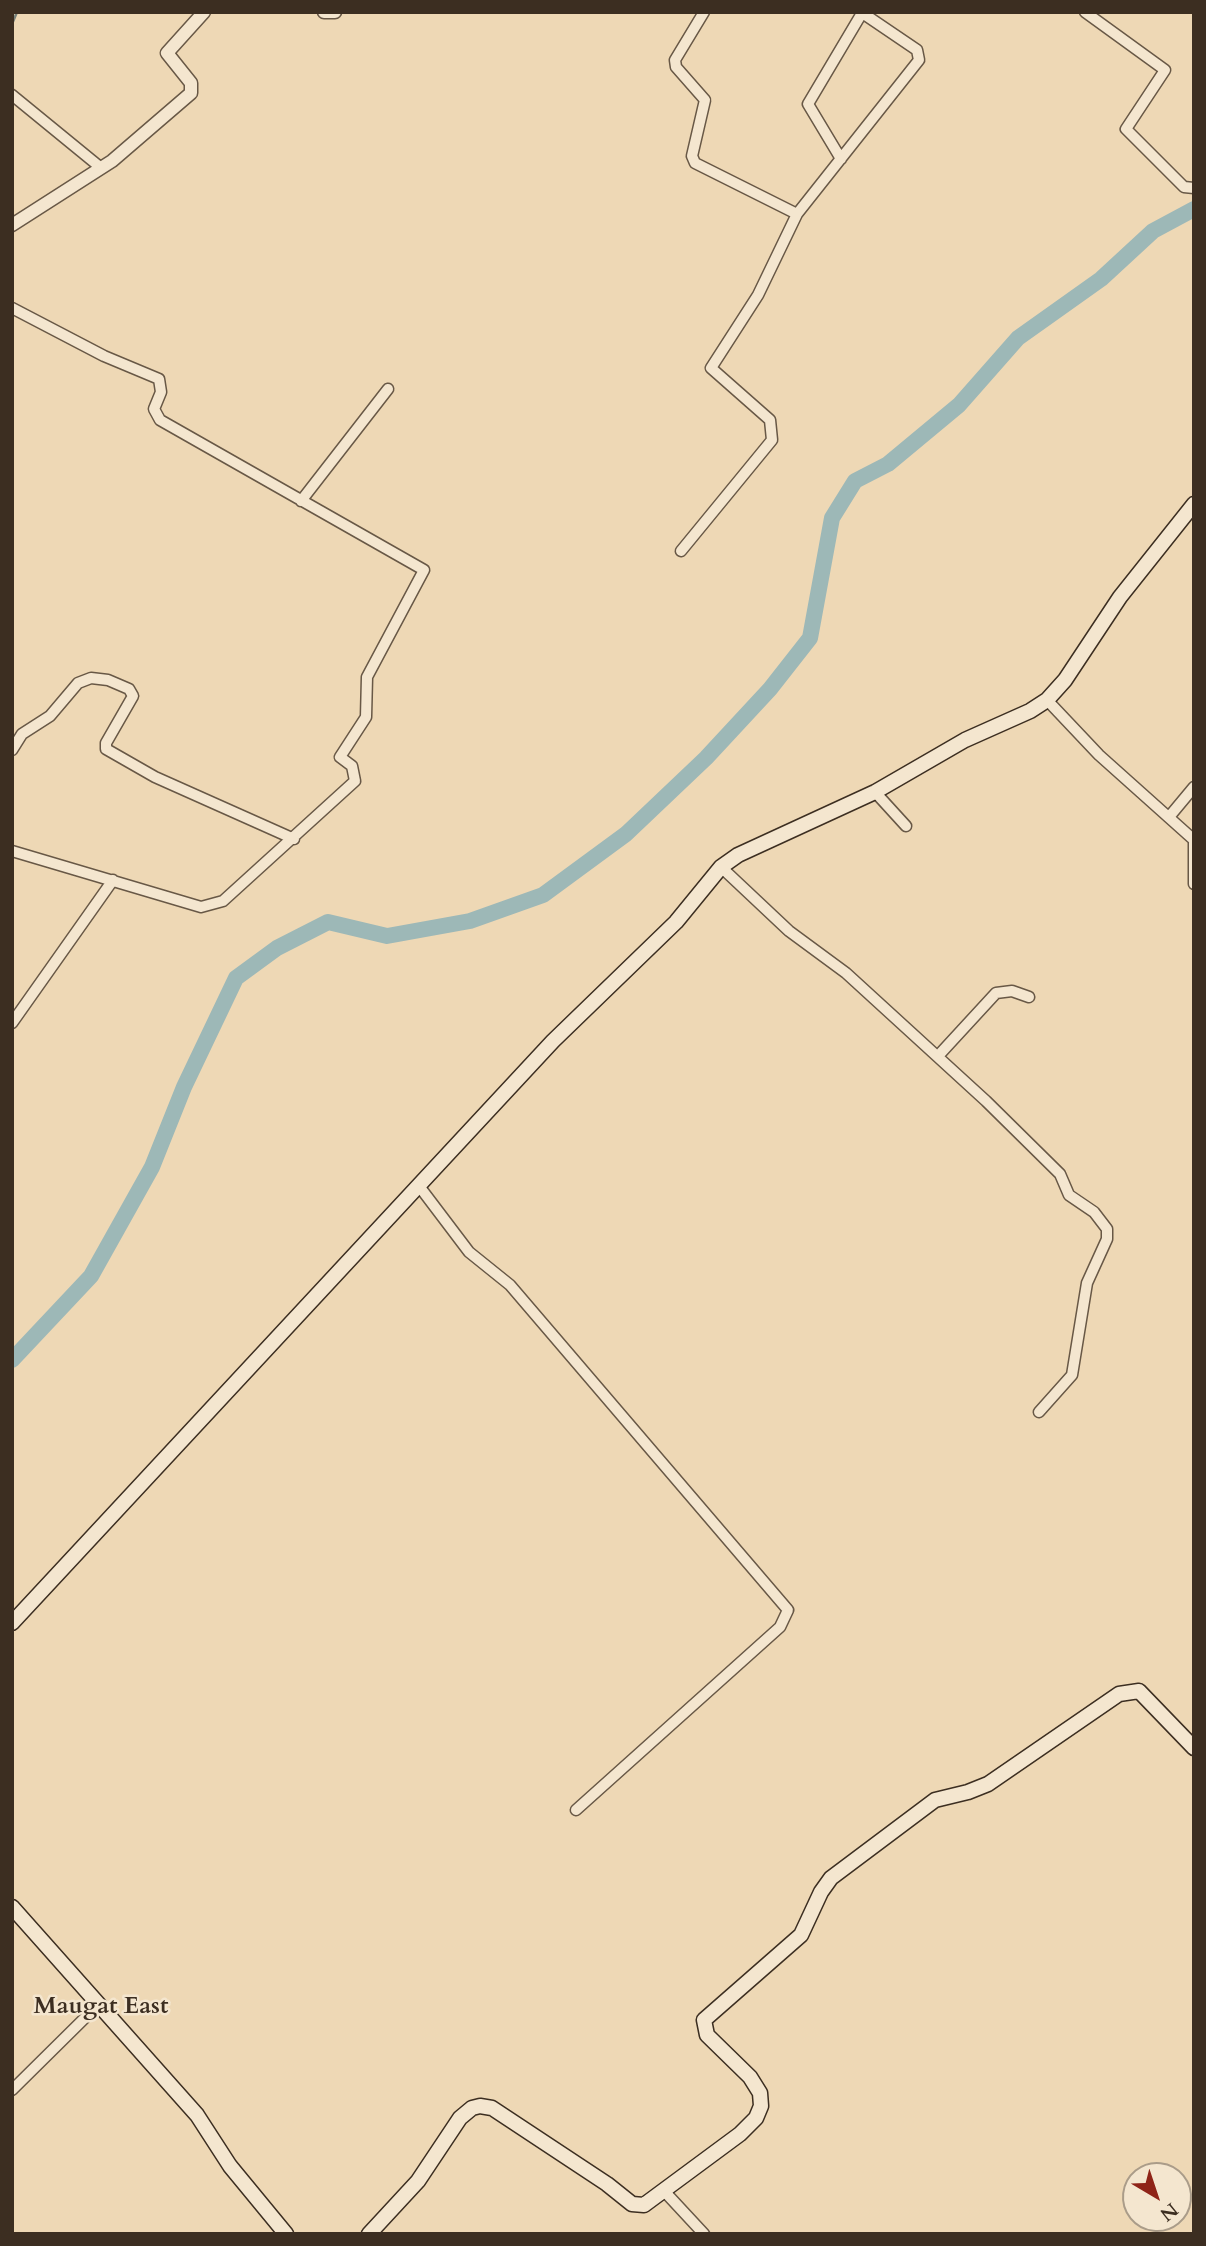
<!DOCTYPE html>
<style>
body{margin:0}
#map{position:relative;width:1206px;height:2246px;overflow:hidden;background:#eed8b5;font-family:Cardo,serif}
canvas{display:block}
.frame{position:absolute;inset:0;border:14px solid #3c2e21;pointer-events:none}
.north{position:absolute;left:1122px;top:2162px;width:70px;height:70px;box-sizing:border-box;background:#f4e6cf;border:2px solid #aa9c89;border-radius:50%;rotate:141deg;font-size:19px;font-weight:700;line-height:28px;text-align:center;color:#3c2e21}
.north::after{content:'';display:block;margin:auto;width:24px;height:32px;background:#8f2418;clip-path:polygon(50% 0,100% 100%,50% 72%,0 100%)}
</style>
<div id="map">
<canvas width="1206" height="2246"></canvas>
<div class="frame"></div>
<div class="north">N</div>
</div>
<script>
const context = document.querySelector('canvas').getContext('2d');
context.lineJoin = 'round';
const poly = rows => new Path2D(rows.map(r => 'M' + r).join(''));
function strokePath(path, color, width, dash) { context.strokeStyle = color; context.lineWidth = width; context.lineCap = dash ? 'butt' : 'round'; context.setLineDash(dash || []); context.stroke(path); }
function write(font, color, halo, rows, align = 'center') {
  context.font = font + ' Cardo,serif'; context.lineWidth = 5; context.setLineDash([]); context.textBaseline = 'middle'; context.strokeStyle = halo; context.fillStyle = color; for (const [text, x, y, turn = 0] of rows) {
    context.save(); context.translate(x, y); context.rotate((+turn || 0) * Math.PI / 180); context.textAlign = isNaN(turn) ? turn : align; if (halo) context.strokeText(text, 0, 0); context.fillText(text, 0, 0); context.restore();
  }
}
strokePath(poly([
 [12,24,17,12]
]), '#76817b', 2.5);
strokePath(poly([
 [12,1360,91,1276,152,1167,184,1087,236,978,277,948,328,922,387,936,470,921,543,895,626,834,706,758,770,689,810,638,832,518,855,481,888,464,959,405,1018,338,1101,279,1153,231,1194,209]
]), '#9db8b7', 16);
const minor = poly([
 [704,12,675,60,676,67,705,100,692,156,695,163,797,214],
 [1085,12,1165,70,1126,129,1184,187,1194,188],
 [12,95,100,167],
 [841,159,808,104,862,13],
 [12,308,104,356,159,379,161,392,154,409,160,420,424,570,367,677,366,717,340,757,352,766,355,781,223,901,201,907,12,851],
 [301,501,388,389],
 [681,551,772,440,770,420,711,368,758,295,797,214,919,60,917,50,861,12],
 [1047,700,1099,755,1194,840],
 [12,750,22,734,50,716,78,683,91,678,108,680,129,689,133,696,106,743,106,749,155,777,294,839],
 [875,792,906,826],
 [1169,817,1194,787],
 [1194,843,1194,884],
 [721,867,789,931,846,973,986,1101,1060,1174,1069,1195,1094,1212,1107,1229,1107,1239,1087,1283,1072,1375,1039,1412],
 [12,1023,113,880],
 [938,1056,996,993,1012,991,1029,997],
 [419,1186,469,1252,510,1285,788,1610,780,1627,576,1810],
 [12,2090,98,2005],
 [665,2192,704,2234]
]);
const tertiary = poly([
 [324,12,335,12],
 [12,225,112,161,191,93,191,83,167,53,204,12]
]);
const secondary = poly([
 [12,1623,553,1041,676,922,721,867,738,855,875,792,965,740,1030,711,1047,700,1065,680,1120,597,1194,504],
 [12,1907,197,2115,230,2166,286,2234],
 [369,2234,418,2181,460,2118,472,2108,480,2106,492,2108,607,2184,632,2204,644,2205,740,2134,756,2118,761,2106,760,2093,750,2077,707,2035,704,2020,801,1935,821,1892,831,1878,935,1800,968,1792,988,1784,1119,1694,1139,1691,1194,1748]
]);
strokePath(minor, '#685846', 13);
strokePath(tertiary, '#685846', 15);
strokePath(secondary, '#3c2e21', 17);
strokePath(minor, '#f4e6cf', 10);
strokePath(tertiary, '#f4e6cf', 12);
strokePath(secondary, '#f4e6cf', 14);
write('bold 24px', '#3c2e21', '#f4e6cf', [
 ["Maugat East",101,2007]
]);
</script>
